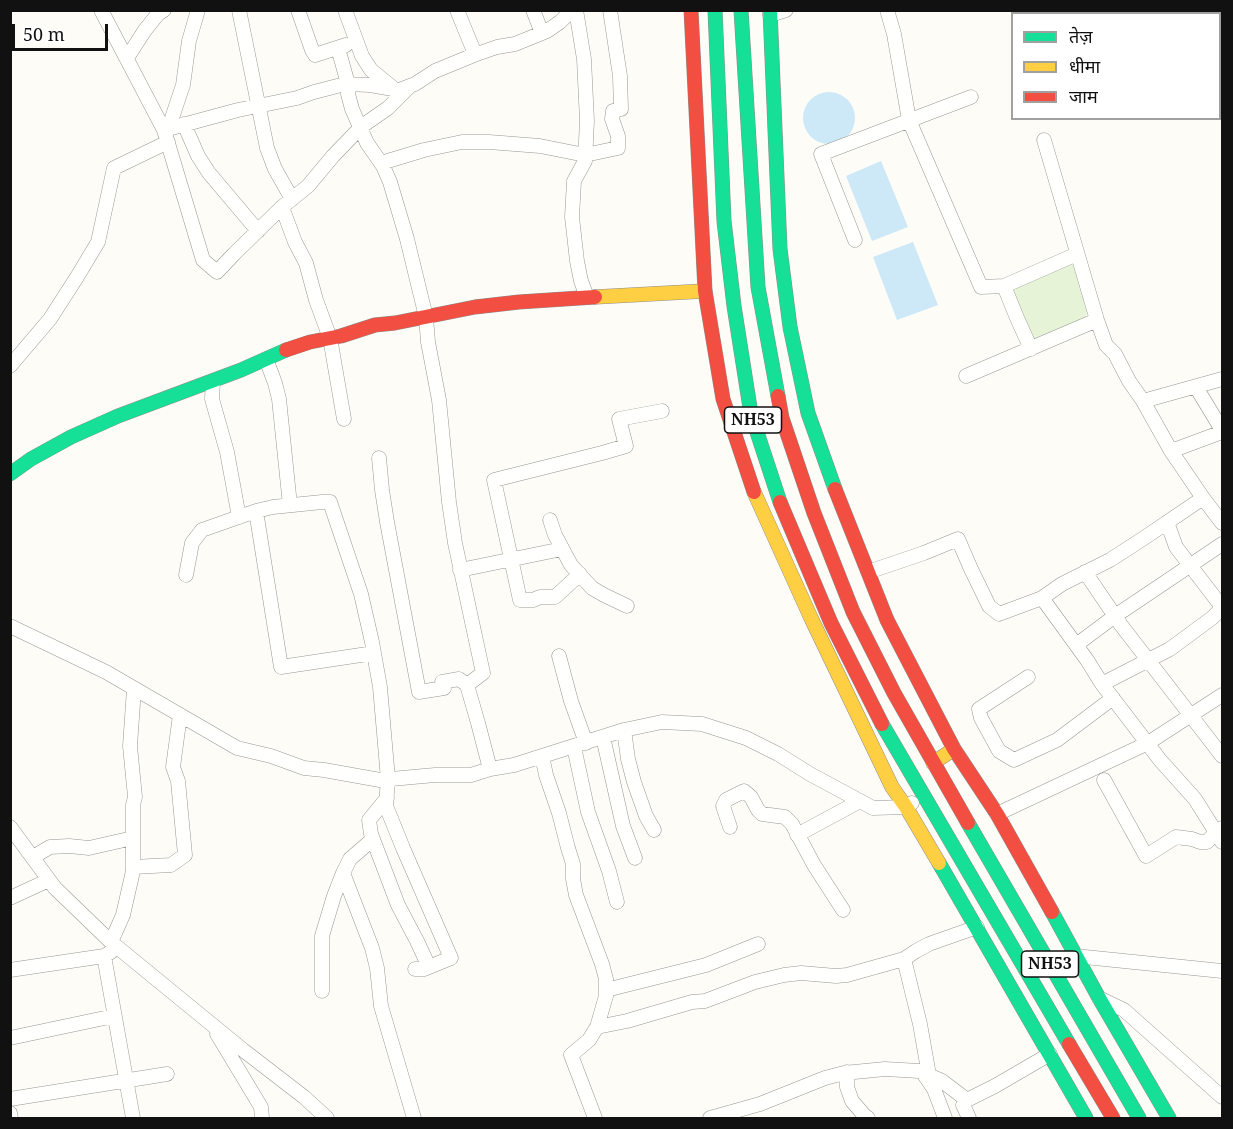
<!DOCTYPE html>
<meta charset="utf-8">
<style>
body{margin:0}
#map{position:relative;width:1233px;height:1129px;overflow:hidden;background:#fdfcf7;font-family:"Noto Serif","Noto Sans Devanagari",serif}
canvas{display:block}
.frame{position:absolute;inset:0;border:12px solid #111;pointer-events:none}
.legend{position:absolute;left:1011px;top:12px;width:210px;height:108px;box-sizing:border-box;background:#fff;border:2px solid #a0a0a0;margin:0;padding:8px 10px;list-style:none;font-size:18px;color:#111}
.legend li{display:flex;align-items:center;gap:12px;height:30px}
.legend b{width:30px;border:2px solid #a0a0a0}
.scale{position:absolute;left:12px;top:24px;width:96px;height:27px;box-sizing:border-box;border:3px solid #111;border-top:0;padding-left:8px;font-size:18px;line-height:21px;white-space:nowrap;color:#111;-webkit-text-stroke:4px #fff;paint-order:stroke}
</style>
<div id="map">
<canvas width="1233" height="1129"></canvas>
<div class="frame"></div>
<ul class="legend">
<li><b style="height:8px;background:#16e098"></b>तेज़</li>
<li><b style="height:8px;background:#ffcf43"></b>धीमा</li>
<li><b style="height:8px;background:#f24e42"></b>जाम</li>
</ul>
<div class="scale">50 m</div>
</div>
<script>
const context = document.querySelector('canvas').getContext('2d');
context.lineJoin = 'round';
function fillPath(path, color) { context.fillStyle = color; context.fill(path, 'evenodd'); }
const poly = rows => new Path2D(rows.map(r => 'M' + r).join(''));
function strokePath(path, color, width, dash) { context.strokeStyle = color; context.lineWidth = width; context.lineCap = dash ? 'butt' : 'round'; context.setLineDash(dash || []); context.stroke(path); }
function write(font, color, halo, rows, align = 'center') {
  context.font = font + ' "Noto Serif",serif'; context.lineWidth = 6; context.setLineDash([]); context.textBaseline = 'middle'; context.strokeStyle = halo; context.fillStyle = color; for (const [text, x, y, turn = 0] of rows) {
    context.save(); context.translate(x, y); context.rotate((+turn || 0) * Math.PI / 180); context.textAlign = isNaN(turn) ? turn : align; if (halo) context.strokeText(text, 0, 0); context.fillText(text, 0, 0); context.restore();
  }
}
fillPath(poly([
 [1072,262,1087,312,1084,321,1039,339,1030,337,1012,294,1013,288]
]), '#e7f3d7');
fillPath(poly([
 '803 118a26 26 0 1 1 52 0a26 26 0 1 1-52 0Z',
 [881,161,908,227,872,241,846,176],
 [913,242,938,305,897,320,873,257]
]), '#cde8f7');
const street = poly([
 [101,10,164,130,203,260,217,272,234,254,282,207,308,186,333,156,362,126,388,108,410,86],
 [239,10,267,148,275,169,292,199],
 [298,10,312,50,315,55,346,45],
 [345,10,362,56,371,70,393,88],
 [457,10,475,54],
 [533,10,542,33],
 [576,10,584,59,587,121,585,161,574,181,572,217,577,261,581,281,587,297],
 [887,10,894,34,909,120,981,287,1004,286,1077,254],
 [770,15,786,10],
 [338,48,348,84,348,94,352,109,367,143,383,166,390,182,407,239,426,317,428,342,439,400,449,502,455,543,483,673,467,685,478,723,490,769],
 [127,58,145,30,158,14,164,10],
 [184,124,198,156,209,173,258,231],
 [173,127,172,118,183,85,189,41,198,10],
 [164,130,238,110,297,98,314,92,345,84,370,85,399,90,415,84,435,71,474,55,497,47,515,44,547,31,560,22,572,10],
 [1044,140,1097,320,1106,345,1115,354,1129,381,1143,401,1171,451,1203,498,1222,523],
 [381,163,424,150,462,142,489,142,540,146,585,155,618,148,618,136,612,119,613,111,621,109,620,76,610,10],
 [282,207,295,242,306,263,316,300,330,338,344,419],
 [855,240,821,154,971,97],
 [1004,286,1017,318,1031,349],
 [266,359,275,383,279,399,290,505],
 [10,366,50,319,77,277,98,242,114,168,168,142],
 [966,376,1097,320],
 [213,381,212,399,227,452,239,517],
 [1196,387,1222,430],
 [1143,401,1222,379],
 [1171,451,1222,432],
 [379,458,382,490,387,522,419,692,444,688,442,682,459,679,467,685],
 [256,511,273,507,322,502,330,502,361,594,372,642,380,687,388,779,386,806,403,848,451,958,424,969,415,969],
 [550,520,555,535,571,565,592,588,604,595,627,606],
 [1167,522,1176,547,1222,607],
 [460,570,562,549],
 [868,572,924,553,958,539,971,569,989,606,999,614,1042,598,1062,584,1110,560,1144,538,1203,498],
 [1085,572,1121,625,1222,756],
 [580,574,555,597,540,597,533,600,520,600,494,480,602,453,626,446,619,419,662,411],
 [186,575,192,543,202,530,256,511,281,667,374,653],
 [1042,598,1087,660,1102,684,1160,760,1195,799,1222,842],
 [10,626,106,672,237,748,271,756,304,768,324,770,380,780,435,775,471,775,490,769,514,765,624,730,662,722,702,724,746,738,778,754,810,774,873,808,906,807,912,803],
 [1076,645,1115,616,1222,544],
 [559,656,571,701,586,743],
 [1028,677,979,709,981,718,999,751,1014,760,1057,740,1113,698],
 [1102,684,1170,649,1212,618,1222,608],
 [624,730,628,759,634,782,646,816,654,830],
 [603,737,623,826,635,858],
 [574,747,588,812,609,871,617,902],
 [542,756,546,775,559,813,568,848,573,864,573,879,576,895,602,964,606,979,606,996,597,1027,589,1040,571,1055,595,1118],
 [1104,780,1146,856,1176,837,1192,839,1200,842,1207,842,1216,832,1222,828],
 [387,798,369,820,371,834,398,905,417,941,429,967],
 [997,814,1148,743,1222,695],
 [10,827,55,888,111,942,243,1050,304,1097,327,1118],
 [730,827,723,806,726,800,744,791,751,797,758,810,762,814,785,817,792,824,814,865,843,910],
 [797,835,860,801],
 [373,839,350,859,343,873,372,948,377,968,381,1006,414,1118],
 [33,857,50,847,69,846,89,848,133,838],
 [133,867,171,865,185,855,178,781,173,767,180,715],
 [10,898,49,880],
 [111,942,123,915,133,871,133,805,135,797,130,746,134,689],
 [104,956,133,1118],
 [1075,956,1222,971],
 [904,959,920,1024,929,1075],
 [10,970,104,956,111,952],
 [606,990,706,965,758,944],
 [322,991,322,936,334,896,343,873],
 [1099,998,1124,1010,1222,1097],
 [597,1027,627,1021,692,1002,705,1001,755,982,784,975,801,973,836,976,847,975,904,959,916,951,929,944,977,927],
 [217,1034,261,1107,262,1118],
 [10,1038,114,1016],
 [847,1072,847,1087,852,1101,864,1115,868,1118],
 [923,1073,934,1089,945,1118],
 [10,1099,167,1074],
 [967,1100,963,1105,969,1118],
 [10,1113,11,1118],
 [710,1118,760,1104,825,1078,844,1073,885,1069,919,1071,942,1081,967,1100,995,1086,1050,1054]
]);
const fast = poly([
 [715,10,724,221,734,306,751,414,780,502],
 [741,10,758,287,778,396],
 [770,10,780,249,790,327,808,413,835,489],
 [10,474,31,459,71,437,118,416,241,370,286,350],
 [882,724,1069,1044],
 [968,823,1139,1118],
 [939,863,1086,1118],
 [1052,912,1099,998,1169,1118]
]);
const slow = poly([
 [595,297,705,291],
 [754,492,811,618,892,787,906,807,939,863],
 [933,763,954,749]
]);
const jam = poly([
 [691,10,705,291,723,399,754,492],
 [286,350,310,342,341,336,375,325,395,323,475,307,519,302,595,297],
 [778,396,782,418,814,513,853,612,894,693,968,823],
 [835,489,887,620,954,749,997,814,1052,912],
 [780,502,831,623,882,724],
 [1069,1044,1113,1118]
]);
strokePath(street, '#979795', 15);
strokePath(fast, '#8e8d8b', 15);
strokePath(slow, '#8e8d8b', 15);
strokePath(jam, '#8e8d8b', 15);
strokePath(street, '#fffffe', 14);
strokePath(fast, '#16e098', 14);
strokePath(slow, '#ffcf43', 14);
strokePath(jam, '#f24e42', 14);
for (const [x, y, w] of [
 [753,420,57],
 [1050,964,57]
]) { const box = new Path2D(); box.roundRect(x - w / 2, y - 13, w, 26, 4.5); context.fillStyle = '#fff'; context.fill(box); strokePath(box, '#111', 1.5); }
write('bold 16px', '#111', null, [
 ["NH53",753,420],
 ["NH53",1050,964]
]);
</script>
